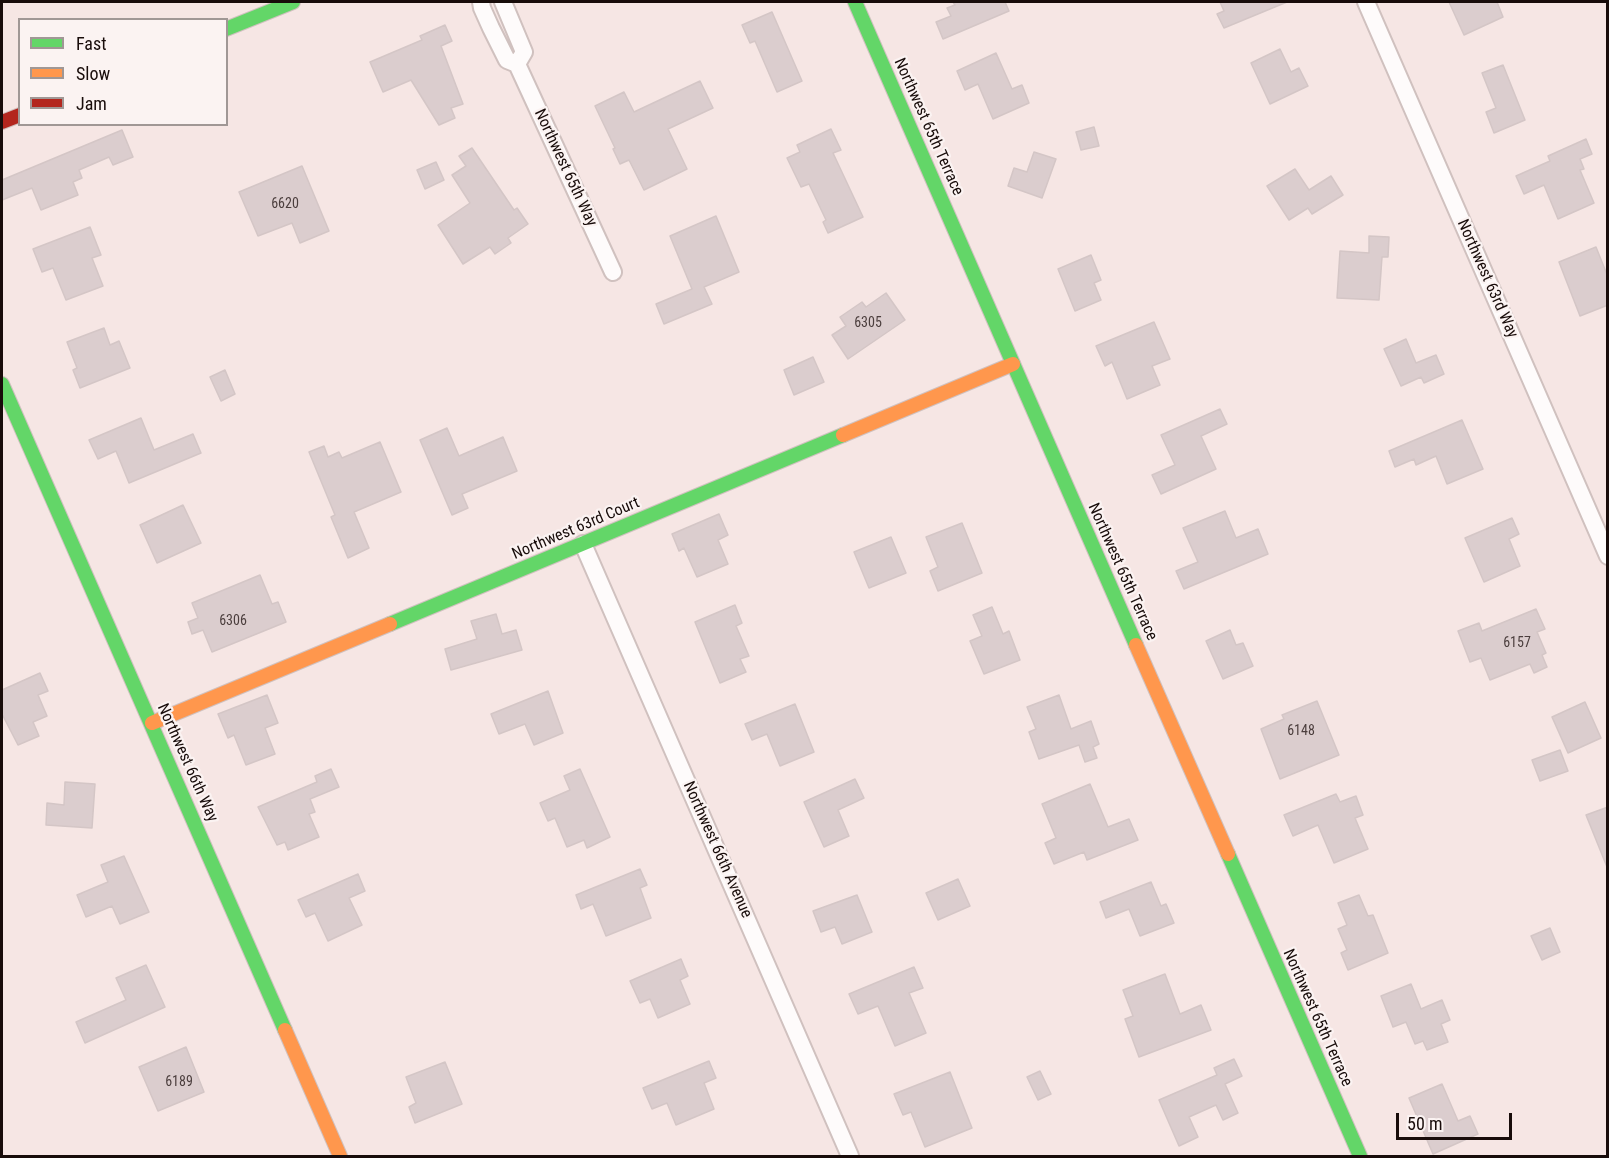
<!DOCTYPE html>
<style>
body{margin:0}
#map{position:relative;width:1609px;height:1158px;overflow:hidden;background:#f6e6e4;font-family:"Roboto Condensed",sans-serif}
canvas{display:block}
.frame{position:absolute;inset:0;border:3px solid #180c0a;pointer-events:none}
.legend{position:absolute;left:18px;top:18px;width:210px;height:108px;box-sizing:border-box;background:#fbf3f2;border:2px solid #a09795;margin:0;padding:8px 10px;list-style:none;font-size:18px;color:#180c0a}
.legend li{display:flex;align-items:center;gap:12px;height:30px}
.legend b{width:30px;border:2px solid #a09795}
.scale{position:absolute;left:1396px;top:1113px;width:116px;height:27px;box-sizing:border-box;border:3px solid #180c0a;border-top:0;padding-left:8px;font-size:18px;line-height:21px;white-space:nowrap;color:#180c0a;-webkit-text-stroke:4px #fbf3f2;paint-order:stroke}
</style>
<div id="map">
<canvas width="1609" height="1158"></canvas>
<div class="frame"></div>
<ul class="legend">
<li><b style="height:8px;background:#63d668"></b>Fast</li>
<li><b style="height:8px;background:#ff974d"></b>Slow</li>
<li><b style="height:8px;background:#b3261e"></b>Jam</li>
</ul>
<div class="scale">50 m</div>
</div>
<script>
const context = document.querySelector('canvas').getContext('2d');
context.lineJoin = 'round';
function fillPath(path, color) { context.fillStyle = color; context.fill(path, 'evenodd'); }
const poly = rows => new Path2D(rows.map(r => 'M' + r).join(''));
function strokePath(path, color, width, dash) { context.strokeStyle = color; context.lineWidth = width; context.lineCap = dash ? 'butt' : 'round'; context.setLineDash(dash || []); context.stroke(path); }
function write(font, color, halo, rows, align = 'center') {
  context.font = font + ' "Roboto Condensed",sans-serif'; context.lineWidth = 4.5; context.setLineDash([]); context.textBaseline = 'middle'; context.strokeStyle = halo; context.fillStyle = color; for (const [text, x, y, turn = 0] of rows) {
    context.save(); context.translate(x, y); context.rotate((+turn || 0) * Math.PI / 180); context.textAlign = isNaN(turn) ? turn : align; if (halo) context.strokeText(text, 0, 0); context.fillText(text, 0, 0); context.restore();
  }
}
const building = poly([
 [953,2,1005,2,1009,11,943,39,936,22,951,16,947,8,955,5,953,2],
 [1220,2,1287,2,1224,28,1217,14,1224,11,1220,2],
 [1449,2,1497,2,1503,17,1464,35,1449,2],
 [772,12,802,81,777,92,755,41,750,43,742,25,772,12],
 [445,25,452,41,441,46,463,104,451,108,455,118,439,125,411,80,383,92,370,62,422,40,420,36,445,25],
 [1280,49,1291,72,1299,68,1308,86,1270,104,1251,63,1280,49],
 [996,53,1012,89,1022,85,1029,103,993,119,978,84,965,90,957,71,996,53],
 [1503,65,1525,120,1494,133,1486,112,1496,108,1482,73,1503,65],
 [700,81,713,108,668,129,687,169,644,190,629,160,620,164,613,149,615,148,595,106,624,92,634,112,700,81],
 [1094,127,1099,146,1081,150,1076,132,1094,127],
 [831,129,841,150,833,153,863,217,828,233,823,222,826,220,809,184,801,187,787,158,800,152,797,145,831,129],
 [122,130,133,157,113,165,109,157,79,170,82,178,73,182,78,195,41,210,32,188,2,200,2,180,122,130],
 [1586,139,1592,154,1580,159,1584,169,1580,170,1594,203,1558,219,1544,185,1524,194,1516,176,1550,161,1548,156,1586,139],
 [472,148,514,210,517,208,528,224,508,238,511,243,495,254,490,247,463,264,438,225,470,203,452,175,466,166,459,156,472,148],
 [1034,152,1056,159,1042,198,1008,186,1014,168,1027,172,1034,152],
 [436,162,444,180,425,189,417,170,436,162],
 [302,166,329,231,300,243,292,223,258,236,239,192,302,166],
 [1295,169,1309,190,1331,176,1343,195,1312,214,1308,208,1289,220,1267,186,1295,169],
 [716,216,739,272,704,287,712,304,664,324,656,304,692,289,670,236,716,216],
 [90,227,101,255,92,258,103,286,66,300,53,268,42,272,33,249,90,227],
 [1369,236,1389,237,1388,257,1382,257,1379,300,1337,298,1340,251,1369,253,1369,236],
 [1596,247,1608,277,1608,305,1580,316,1559,262,1596,247],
 [1091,255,1101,280,1094,283,1101,300,1075,311,1058,269,1091,255],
 [886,293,905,320,848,359,832,335,846,326,840,317,862,302,866,307,886,293],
 [1154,322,1170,359,1152,366,1160,385,1127,399,1112,362,1105,366,1096,346,1154,322],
 [104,328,110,345,119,341,130,368,80,388,73,370,77,368,67,342,104,328],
 [1406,339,1416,363,1436,355,1444,374,1424,383,1421,377,1401,386,1384,349,1406,339],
 [813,357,824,382,794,395,784,370,813,357],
 [225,370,235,394,221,401,210,377,225,370],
 [1220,409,1227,424,1201,436,1216,469,1161,494,1152,475,1175,465,1161,435,1220,409],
 [141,418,154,450,193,434,201,453,129,483,116,451,98,459,89,440,141,418],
 [1462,420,1483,469,1447,484,1436,456,1416,465,1414,459,1395,467,1389,451,1462,420],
 [447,428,459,456,503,437,517,471,462,494,468,508,452,515,420,440,447,428],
 [380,442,401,492,354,512,369,548,348,558,331,517,335,515,309,452,324,446,328,457,339,452,342,458,380,442],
 [183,505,201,543,157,563,140,525,183,505],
 [1225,511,1236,538,1258,529,1268,554,1184,589,1176,571,1198,562,1183,528,1225,511],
 [719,514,728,535,718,540,728,564,697,577,684,548,679,551,672,534,719,514],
 [1512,518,1519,534,1509,539,1520,566,1484,582,1465,538,1512,518],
 [962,523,982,573,938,591,930,571,938,567,926,537,962,523],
 [891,537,906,573,869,588,854,552,891,537],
 [260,575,272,604,278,602,286,622,212,652,203,630,192,634,188,622,198,618,192,603,260,575],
 [735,605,742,623,736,626,749,656,740,659,746,672,720,683,695,622,735,605],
 [992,607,1003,634,1009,631,1020,660,984,674,970,641,982,636,973,615,992,607],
 [1536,609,1545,629,1537,632,1546,653,1542,655,1547,667,1534,673,1530,664,1490,680,1481,658,1470,662,1458,631,1479,623,1482,631,1536,609],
 [496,614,502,634,516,630,522,650,451,670,445,649,477,639,471,621,496,614],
 [1230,630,1236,645,1243,643,1253,666,1223,679,1206,641,1230,630],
 [40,673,48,691,38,695,47,716,33,722,39,736,18,745,2,714,2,690,40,673],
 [548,691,563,733,534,745,525,724,499,734,491,714,548,691],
 [267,695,278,723,265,728,275,754,246,765,234,735,228,738,218,714,267,695],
 [1059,695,1071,729,1091,721,1099,744,1093,747,1097,758,1085,762,1079,745,1039,759,1029,732,1036,729,1027,707,1059,695],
 [1317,701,1339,755,1280,779,1261,729,1284,719,1282,715,1317,701],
 [1585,702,1601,738,1568,753,1552,717,1585,702],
 [795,704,814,752,780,766,767,734,752,740,745,724,795,704],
 [1560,750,1568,771,1540,781,1532,760,1560,750],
 [331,769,339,787,310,799,315,812,309,814,319,837,288,850,285,842,277,845,258,807,317,782,315,776,331,769],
 [580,769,610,837,587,848,584,840,567,847,555,818,548,821,540,803,570,790,564,776,580,769],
 [855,779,864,798,838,810,849,836,824,847,804,802,855,779],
 [65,782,95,784,92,828,46,825,47,803,64,805,65,782],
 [1090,784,1108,827,1129,819,1138,840,1087,860,1084,852,1054,864,1045,843,1056,838,1042,804,1090,784],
 [1336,794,1340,802,1356,796,1363,815,1355,818,1368,849,1334,863,1318,825,1293,836,1284,815,1336,794],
 [1608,807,1608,867,1607,867,1586,815,1608,807],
 [124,856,149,912,120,924,112,906,86,917,77,895,108,882,101,865,124,856],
 [640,869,647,885,640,888,651,918,606,936,593,904,581,909,576,895,640,869],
 [358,874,365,891,349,898,362,925,328,941,315,913,306,917,298,900,358,874],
 [958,879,970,906,938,920,926,893,958,879],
 [1151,882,1161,906,1166,904,1174,923,1140,936,1129,909,1106,918,1100,902,1151,882],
 [857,895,872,932,842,944,835,927,821,932,813,911,857,895],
 [1359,895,1368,916,1373,915,1388,953,1348,970,1341,953,1347,950,1338,929,1347,925,1338,903,1359,895],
 [1550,928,1560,952,1542,960,1531,936,1550,928],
 [681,959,688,976,680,980,690,1004,658,1018,650,999,640,1003,630,981,681,959],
 [146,965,165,1007,85,1043,76,1022,126,1000,116,978,146,965],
 [914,967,923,988,909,993,926,1033,895,1046,878,1006,858,1014,849,994,914,967],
 [1165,974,1180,1014,1201,1005,1211,1030,1139,1057,1125,1019,1133,1016,1123,990,1165,974],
 [1411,984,1421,1009,1442,1000,1450,1020,1441,1024,1448,1042,1427,1050,1423,1041,1415,1044,1406,1022,1393,1027,1381,996,1411,984],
 [186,1047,204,1092,158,1111,139,1067,186,1047],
 [1234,1059,1242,1076,1225,1084,1238,1113,1223,1120,1216,1105,1189,1117,1198,1137,1179,1146,1159,1100,1217,1075,1214,1068,1234,1059],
 [709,1061,716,1078,704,1083,714,1109,676,1125,667,1103,652,1109,643,1088,709,1061],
 [445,1062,462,1104,415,1123,409,1107,416,1103,406,1077,445,1062],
 [1040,1071,1051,1094,1038,1100,1027,1077,1040,1071],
 [950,1072,972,1128,925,1147,911,1112,903,1115,894,1094,950,1072],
 [1442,1084,1458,1121,1470,1116,1478,1134,1433,1154,1409,1098,1442,1084]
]);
fillPath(building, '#dbcdce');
strokePath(building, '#d4c6c6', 1.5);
const street = poly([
 [481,2,482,8,491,28,507,60,517,64,613,272],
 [503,2,524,52,517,64],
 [1366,2,1608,556],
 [583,544,850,1156]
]);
const fast = poly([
 [855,2,1136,645],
 [226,29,293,2],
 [2,384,285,1030],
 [390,624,843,435],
 [1228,854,1360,1156]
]);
const slow = poly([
 [843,435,1013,364],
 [1136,645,1228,854],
 [152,723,390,624],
 [285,1030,340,1156]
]);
const jam = poly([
 [2,122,20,115]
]);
strokePath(street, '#d0c1bf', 20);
strokePath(fast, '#d0c1bf', 16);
strokePath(slow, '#d0c1bf', 16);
strokePath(jam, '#d0c1bf', 16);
strokePath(street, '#fefbfb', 16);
strokePath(fast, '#63d668', 14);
strokePath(slow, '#ff974d', 14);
strokePath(jam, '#b3261e', 14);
write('14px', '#4b3e3d', null, [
 ["6620",285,204],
 ["6305",868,323],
 ["6306",233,621],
 ["6157",1517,643],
 ["6148",1301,731],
 ["6189",179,1082]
]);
write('16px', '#180c0a', '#fbf3f2', [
 ["Northwest 65th Terrace",928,127,66],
 ["Northwest 65th Way",565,168,65],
 ["Northwest 63rd Way",1487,279,66],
 ["Northwest 63rd Court",576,529,-23],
 ["Northwest 65th Terrace",1122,572,66],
 ["Northwest 66th Way",187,763,66],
 ["Northwest 66th Avenue",717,850,66],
 ["Northwest 65th Terrace",1317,1018,66]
]);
</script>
